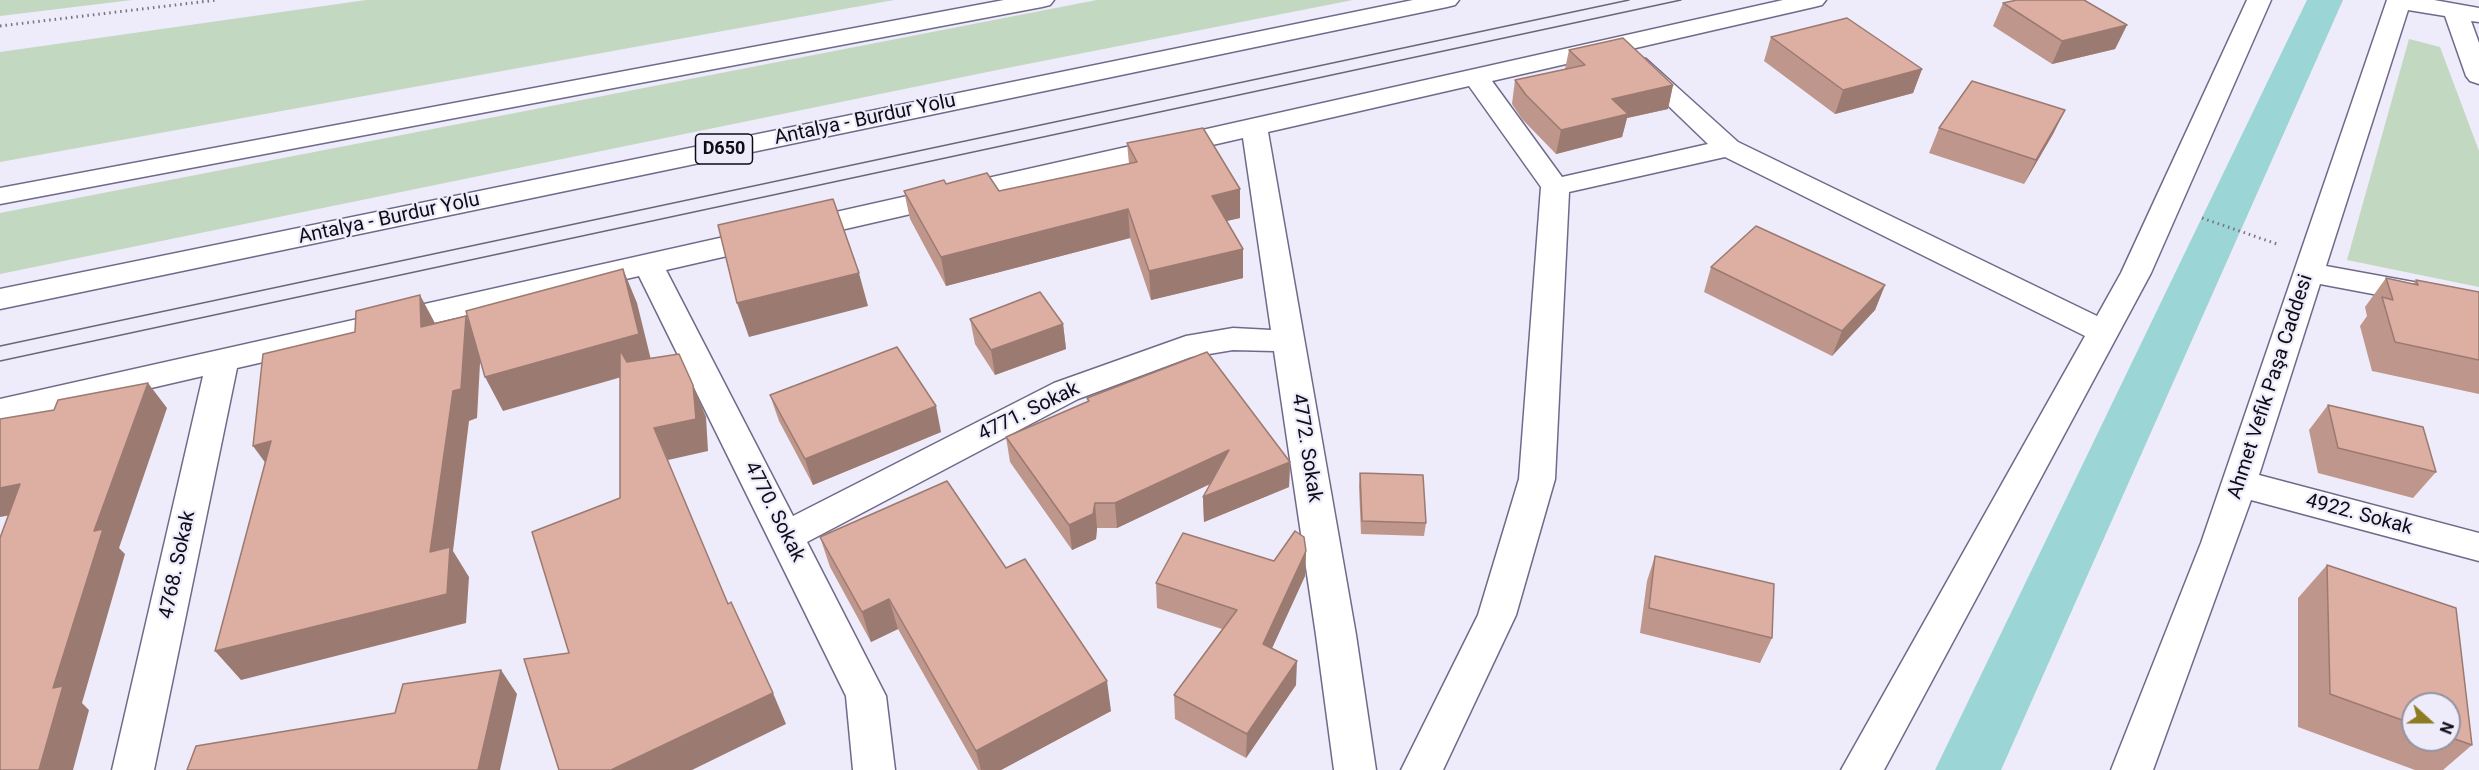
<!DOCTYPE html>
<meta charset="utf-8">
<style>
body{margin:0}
#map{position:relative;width:2479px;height:770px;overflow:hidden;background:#eeebfa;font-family:Roboto,sans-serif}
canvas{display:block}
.north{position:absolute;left:2401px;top:692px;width:60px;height:60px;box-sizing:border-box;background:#eeebfa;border:2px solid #9592a0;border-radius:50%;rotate:111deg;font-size:16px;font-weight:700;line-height:24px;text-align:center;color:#0f0c18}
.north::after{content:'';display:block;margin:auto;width:21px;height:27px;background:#8d7c22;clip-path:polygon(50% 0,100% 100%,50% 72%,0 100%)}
</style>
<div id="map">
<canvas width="2479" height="770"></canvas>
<div class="north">N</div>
</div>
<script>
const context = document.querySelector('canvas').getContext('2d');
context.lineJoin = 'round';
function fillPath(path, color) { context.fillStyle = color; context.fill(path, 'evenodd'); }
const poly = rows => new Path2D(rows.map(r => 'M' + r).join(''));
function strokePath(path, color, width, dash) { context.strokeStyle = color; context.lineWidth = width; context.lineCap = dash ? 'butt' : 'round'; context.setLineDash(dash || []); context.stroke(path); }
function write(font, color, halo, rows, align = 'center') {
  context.font = font + ' Roboto,sans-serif'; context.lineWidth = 4.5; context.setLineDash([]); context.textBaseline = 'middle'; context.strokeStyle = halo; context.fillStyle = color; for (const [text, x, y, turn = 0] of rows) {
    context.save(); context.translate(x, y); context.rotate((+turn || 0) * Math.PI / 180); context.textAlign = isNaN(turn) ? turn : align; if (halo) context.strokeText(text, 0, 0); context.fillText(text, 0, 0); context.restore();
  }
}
fillPath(poly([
 [0,0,132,0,0,16],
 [366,0,894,0,0,162,0,52],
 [1097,0,1353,0,1007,68,0,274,0,213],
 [2409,39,2440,47,2479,151,2479,287,2347,260]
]), '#c2d8c0');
fillPath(poly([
 [2307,0,2343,0,2001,770,1935,770,2307,0]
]), '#9cd5d5');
const minor = poly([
 [1783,0,1826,0,1822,5,1814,7,1492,81,1562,177,1708,144,1625,64,1628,59,1637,57,1646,59,1738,142,2097,316,2121,273,2247,0,2271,0,2151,273,1884,770,1841,770,2085,336,1725,157,1569,192,1555,479,1516,615,1443,770,1401,770,1478,615,1519,479,1541,187,1469,86,1268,132,1356,635,1376,770,1334,770,1316,635,1274,351,1233,350,1191,357,1078,399,807,542,886,696,895,770,853,770,846,696,639,276,237,368,154,770,112,770,203,376,0,423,0,399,1783,0],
 [1243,138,1271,330,1233,328,1186,336,1054,383,793,516,666,270,1243,138],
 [2387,0,2434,0,2479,8,2479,22,2471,21,2479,43,2479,84,2470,81,2466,76,2445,16,2408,10,2326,266,2479,294,2479,314,2320,284,2259,475,2479,533,2479,561,2251,500,2153,770,2111,770,2201,543,2387,0]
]);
const highway = poly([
 [1004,0,1054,0,1050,5,1042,7,0,204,0,188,1004,0],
 [1413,0,1459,0,1455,5,1447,7,0,309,0,289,1413,0]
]);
strokePath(minor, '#706a8a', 3);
strokePath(highway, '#706a8a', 3);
strokePath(poly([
 [0,26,217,0],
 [2202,218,2277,244]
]), '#777482', 3, [1.5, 4]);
fillPath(minor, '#fff');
fillPath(highway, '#fff');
strokePath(poly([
 [0,346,1629,0],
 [0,361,1681,0]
]), '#696673', 1.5);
fillPath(poly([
 [2003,3,2127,25,2115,49,2052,64,1993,26],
 [1771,37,1922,69,1913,93,1835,114,1764,61],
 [1569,50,1673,85,1668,109,1627,118,1622,137,1556,154,1522,119,1512,104,1515,80,1565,69],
 [2065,110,2053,134,2024,184,1929,153,1939,128],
 [1127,143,1240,218,1227,221,1243,249,1243,278,1151,300,1130,238,946,286,910,219,904,191,946,184,999,191,1129,164],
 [1711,267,1885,285,1875,310,1832,356,1704,292],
 [2386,278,2413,284,2416,280,2479,292,2479,394,2372,371,2360,326,2367,316,2365,307],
 [970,319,1063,324,1066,349,995,375,975,344],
 [770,395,941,432,813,485,779,421],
 [1087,398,1290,462,1289,487,1204,522,1203,497,1210,484,1117,528,1097,528,1096,539,1072,550,1010,462,1006,437,1088,401],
 [2328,405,2436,472,2413,498,2318,473,2309,430],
 [1360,473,1426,523,1424,536,1361,534,1359,487],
 [820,537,1006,568,1111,711,1001,770,978,770,898,629,871,642,830,567],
 [1306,551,1305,576,1272,648,1296,685,1246,758,1175,719,1174,695,1222,629,1157,608,1156,583,1274,561],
 [1655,556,1772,638,1760,663,1640,633,1647,581],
 [2327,565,2456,608,2472,745,2443,770,2415,770,2298,727,2298,598],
 [2413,704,2449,704,2449,740,2413,740]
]), '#be968b');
fillPath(poly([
 [2127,25,2115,49,2052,64,2062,41],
 [1922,69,1913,93,1835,114,1843,90],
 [1673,85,1668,109,1627,118,1622,137,1556,154,1561,130,1612,99],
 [2065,110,2053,134,2024,184,2036,160],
 [1240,189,1240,218,1212,224,1212,196],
 [1128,209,1130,238,946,286,941,257],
 [1243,249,1243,278,1151,300,1149,271],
 [623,269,637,303,653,368,503,411,485,377],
 [859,273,868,306,749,337,737,303],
 [1885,285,1875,310,1832,356,1842,331],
 [420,295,436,325,421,327],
 [466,316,481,345,477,418,469,421,453,551,469,577,466,623,241,680,215,651,430,552,453,391],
 [1063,324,1066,349,995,375,991,350],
 [148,383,167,408,119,548,125,554,82,703,89,710,73,770,39,770,53,688,94,531],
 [693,385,706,417,708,451,668,460,654,428],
 [936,406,941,432,813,485,805,459],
 [271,441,275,476,253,446],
 [1229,450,1229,475,1117,528,1115,503],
 [1290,462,1289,487,1204,522,1203,497],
 [20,484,44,509,0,517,0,488],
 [1095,503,1097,528,1096,539,1072,550,1069,525],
 [1306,551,1305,576,1263,668,1263,644],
 [889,599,898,629,871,642,862,612],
 [1297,661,1296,685,1246,758,1247,734],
 [501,670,517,694,500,770,478,770],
 [1107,681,1111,711,1001,770,981,770,976,751],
 [773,693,786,724,692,770,611,770]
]), '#9b7a71');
const building = poly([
 [2017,0,2084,0,2127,25,2062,41,2003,3,2017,0],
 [1847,18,1922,69,1843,90,1771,37,1847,18],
 [1623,38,1673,85,1612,99,1628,114,1561,130,1526,95,1515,80,1585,65,1569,50,1623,38],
 [1972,81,2065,110,2036,160,1939,128,1972,81],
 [1203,128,1240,189,1212,196,1243,249,1149,271,1128,209,941,257,904,191,944,180,946,184,987,173,999,191,1137,162,1127,143,1203,128],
 [833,199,859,273,737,303,718,225,833,199],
 [1756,226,1885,285,1842,331,1711,267,1756,226],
 [623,269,639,334,485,377,466,311,623,269],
 [2386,278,2418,285,2416,280,2479,292,2479,360,2395,342,2382,297,2393,300,2386,278],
 [1040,292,1063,324,991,350,970,319,1040,292],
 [420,295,421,327,466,316,461,389,453,391,430,552,450,547,447,594,215,651,271,441,253,446,263,354,355,332,356,311,420,295],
 [897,347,936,406,805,459,770,395,897,347],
 [620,350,627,362,679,354,693,385,696,419,654,428,728,604,731,602,773,693,611,770,559,770,524,659,569,653,532,532,620,498,620,350],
 [1207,352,1290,462,1203,497,1229,450,1115,503,1095,503,1093,514,1069,525,1006,437,1089,401,1087,398,1207,352],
 [148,383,94,531,103,529,53,688,63,686,39,770,0,770,0,538,20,484,0,488,0,419,54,410,58,400,148,383],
 [2328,405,2423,427,2436,472,2338,448,2328,405],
 [1360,473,1423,475,1426,523,1362,521,1360,473],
 [947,481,1006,568,1025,559,1107,681,976,751,889,599,862,612,820,537,947,481],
 [1295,531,1304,537,1306,551,1263,644,1297,661,1247,734,1174,695,1237,610,1156,583,1183,533,1274,561,1295,531],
 [1655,556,1774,584,1772,638,1649,608,1655,556],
 [2327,565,2456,608,2472,745,2449,737,2449,704,2413,704,2413,724,2330,694,2327,565],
 [501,670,478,770,187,770,196,746,395,713,403,684,501,670]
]);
fillPath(building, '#ddaea2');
strokePath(building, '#9b7a71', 1.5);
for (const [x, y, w] of [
 [724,149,57]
]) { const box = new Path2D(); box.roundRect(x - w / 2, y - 15, w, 30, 4.5); context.fillStyle = '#eeebfa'; context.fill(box); strokePath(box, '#0f0c18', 1.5); }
write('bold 18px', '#0f0c18', null, [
 ["D650",724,149]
]);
write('20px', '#0f0c18', '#eeebfa', [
 ["Antalya - Burdur Yolu",865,120,-12],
 ["Antalya - Burdur Yolu",389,219,-12],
 ["Ahmet Vefik Paşa Caddesi",2271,387,-72],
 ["4771. Sokak",1029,412,-26],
 ["4772. Sokak",1306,448,81],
 ["4770. Sokak",774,512,63],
 ["4922. Sokak",2359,515,15],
 ["4768. Sokak",178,565,-78]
]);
</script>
